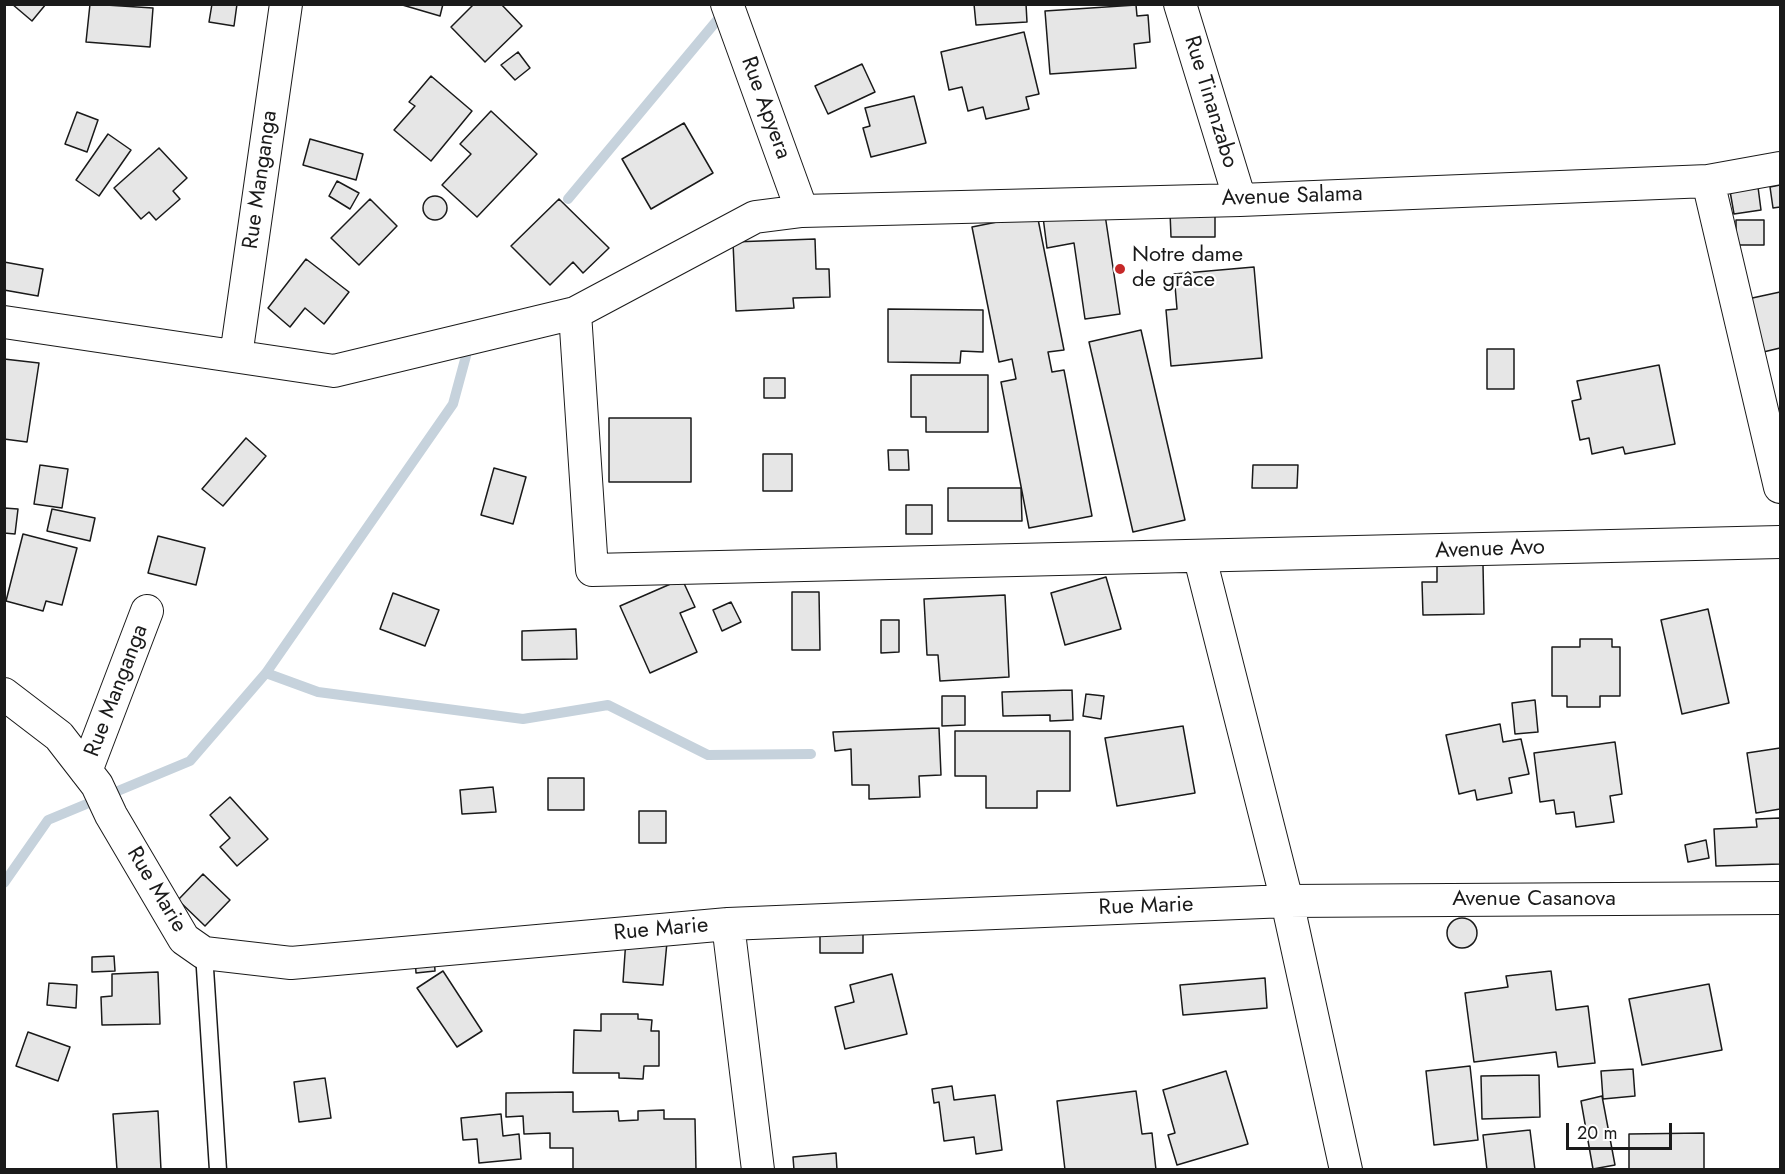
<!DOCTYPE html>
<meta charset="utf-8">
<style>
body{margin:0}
#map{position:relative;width:1785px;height:1174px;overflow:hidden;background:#fff;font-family:Jost,sans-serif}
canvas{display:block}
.frame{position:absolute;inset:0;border:6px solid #1a1a1a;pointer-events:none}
.scale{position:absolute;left:1566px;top:1123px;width:106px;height:27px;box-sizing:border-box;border:3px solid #1a1a1a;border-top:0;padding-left:8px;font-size:18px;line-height:21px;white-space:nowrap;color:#1a1a1a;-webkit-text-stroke:4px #fff;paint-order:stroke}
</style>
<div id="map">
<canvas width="1785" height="1174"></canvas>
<div class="frame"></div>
<div class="scale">20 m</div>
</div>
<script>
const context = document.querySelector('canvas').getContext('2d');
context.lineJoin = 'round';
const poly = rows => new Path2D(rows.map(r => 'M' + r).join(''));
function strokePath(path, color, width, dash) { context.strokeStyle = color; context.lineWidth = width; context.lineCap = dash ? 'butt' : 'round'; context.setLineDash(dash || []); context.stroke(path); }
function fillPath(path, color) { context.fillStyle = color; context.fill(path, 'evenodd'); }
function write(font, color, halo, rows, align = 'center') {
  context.font = font + ' Jost,sans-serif'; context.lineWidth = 4.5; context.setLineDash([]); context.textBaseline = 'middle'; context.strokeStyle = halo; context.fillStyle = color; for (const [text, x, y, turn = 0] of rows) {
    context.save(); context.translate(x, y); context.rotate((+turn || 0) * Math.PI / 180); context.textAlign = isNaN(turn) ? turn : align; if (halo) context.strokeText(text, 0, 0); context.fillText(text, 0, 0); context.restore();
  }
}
strokePath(poly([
 [568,199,724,12],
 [266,673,318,692,523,719,608,705,708,755,811,754],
 [4,883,48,820,190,761,266,673,453,404,466,356]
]), '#c6d2dc', 10);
const building = poly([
 [12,4,46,4,32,21,12,4],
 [90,4,153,8,150,47,86,42,90,4],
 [212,4,237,4,234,26,209,22,212,4],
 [399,4,443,4,440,16,399,4],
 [474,4,501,4,522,26,485,62,451,27,474,4],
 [974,4,1026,4,1027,22,976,25,974,4],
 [1136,5,1137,16,1148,15,1150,42,1134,44,1136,68,1050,74,1045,11,1136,5],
 [1024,32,1039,94,1026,97,1029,109,986,119,983,107,968,111,962,87,949,90,941,52,1024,32],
 [518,52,530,68,515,80,501,65,518,52],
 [862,64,875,92,828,114,815,86,862,64],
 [431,76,472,111,431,161,394,130,415,106,409,102,431,76],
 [914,96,926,143,871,157,863,128,870,126,865,108,914,96],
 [491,111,537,154,477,217,442,185,471,154,460,144,491,111],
 [77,112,98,120,87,152,65,144,77,112],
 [684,123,713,173,651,209,622,159,684,123],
 [108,134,131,150,99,196,76,180,108,134],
 [310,139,363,154,356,180,303,165,310,139],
 [159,148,187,178,173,191,180,199,156,220,149,212,141,219,114,188,159,148],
 [337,181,359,193,350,209,329,196,337,181],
 [1780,185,1780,207,1773,208,1770,187,1780,185],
 [1758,187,1761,210,1734,214,1730,191,1758,187],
 '423 208a12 12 0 1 1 24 0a12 12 0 1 1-24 0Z',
 [370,199,397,226,359,265,331,238,370,199],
 [559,199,609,248,583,273,573,262,550,285,511,246,559,199],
 [1104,208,1120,314,1085,319,1074,243,1047,248,1043,217,1104,208],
 [1215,211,1215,237,1171,237,1170,212,1215,211],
 [1037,214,1064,350,1048,352,1052,372,1064,370,1092,516,1029,528,1001,382,1016,379,1012,359,999,362,972,227,1037,214],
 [1736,220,1764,220,1764,245,1736,245,1736,220],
 [815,239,816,269,829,269,830,297,793,298,794,308,736,311,733,242,815,239],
 [306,259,349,292,324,324,305,308,290,327,268,308,306,259],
 [4,262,43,269,38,296,4,290,4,262],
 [1254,267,1262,358,1171,366,1166,310,1177,309,1174,274,1254,267],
 [1780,292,1780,348,1755,354,1743,300,1780,292],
 [888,309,983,310,983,352,961,351,960,363,888,362,888,309],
 [1141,330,1185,520,1133,532,1089,342,1141,330],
 [1487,349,1514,349,1514,389,1487,389,1487,349],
 [4,359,39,363,27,442,4,439,4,359],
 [1659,365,1675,444,1625,454,1623,447,1592,454,1589,438,1580,440,1572,401,1581,399,1577,381,1659,365],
 [911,375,988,375,988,432,926,432,926,417,911,417,911,375],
 [764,378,785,378,785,398,764,398,764,378],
 [609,418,691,418,691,482,609,482,609,418],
 [246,438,266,456,223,506,202,489,246,438],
 [888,450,908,450,909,470,889,470,888,450],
 [763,454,792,454,792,491,763,491,763,454],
 [40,465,68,469,62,508,34,504,40,465],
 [1253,465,1298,465,1297,488,1252,488,1253,465],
 [494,468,526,477,513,524,481,515,494,468],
 [948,488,1021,488,1022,521,948,521,948,488],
 [906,505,932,505,932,534,906,534,906,505],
 [4,508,18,509,15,534,4,533,4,508],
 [52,509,95,518,90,541,47,531,52,509],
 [23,534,77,548,62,605,46,601,43,611,6,601,23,534],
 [158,536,205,548,196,585,148,573,158,536],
 [1483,565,1484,614,1423,615,1422,582,1437,582,1437,566,1483,565],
 [1106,577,1121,629,1065,645,1051,593,1106,577],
 [682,579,695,607,680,613,697,652,650,673,620,606,682,579],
 [792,592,819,592,820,650,792,650,792,592],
 [393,593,439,610,425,646,380,629,393,593],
 [1005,595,1009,677,940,681,938,655,927,655,924,599,1005,595],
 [731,602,741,622,722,631,713,610,731,602],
 [1708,609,1729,703,1682,714,1661,620,1708,609],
 [881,620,899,620,899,652,881,653,881,620],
 [576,629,577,659,522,660,522,631,576,629],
 [1580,639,1612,639,1612,647,1620,647,1620,696,1600,696,1600,707,1567,707,1567,696,1552,696,1552,647,1580,647,1580,639],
 [1072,690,1073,720,1050,721,1050,715,1003,716,1002,692,1072,690],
 [1086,694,1104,696,1101,719,1083,716,1086,694],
 [942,696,965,696,965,725,942,726,942,696],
 [1535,700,1538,732,1515,734,1512,703,1535,700],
 [1500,724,1503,742,1521,739,1529,774,1509,778,1512,793,1477,800,1475,790,1459,794,1446,735,1500,724],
 [1183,726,1195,793,1117,806,1105,738,1183,726],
 [939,728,941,775,919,776,920,797,869,799,869,785,852,785,851,749,835,751,833,732,939,728],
 [955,731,1070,731,1070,791,1037,791,1037,808,986,808,986,776,955,776,955,731],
 [1615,742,1622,794,1610,796,1614,822,1576,827,1574,812,1556,814,1554,800,1540,802,1534,753,1615,742],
 [1780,748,1780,809,1756,813,1747,753,1780,748],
 [548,778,584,778,584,810,548,810,548,778],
 [493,787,496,812,462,814,460,790,493,787],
 [230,797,268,839,237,866,220,847,230,838,210,815,230,797],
 [639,811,666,811,666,843,639,843,639,811],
 [1780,818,1780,864,1716,866,1714,829,1757,827,1756,819,1780,818],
 [1706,840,1709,858,1688,862,1685,845,1706,840],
 [203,874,230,900,205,926,178,900,203,874],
 '1447 933a15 15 0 1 1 30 0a15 15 0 1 1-30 0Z',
 [820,924,863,924,863,953,820,953,820,924],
 [626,939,667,942,663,985,623,982,626,939],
 [434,955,435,971,416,973,415,956,434,955],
 [114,956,115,971,92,972,92,957,114,956],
 [443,971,482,1031,457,1047,417,988,443,971],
 [1551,971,1556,1010,1588,1006,1595,1063,1558,1067,1556,1052,1474,1062,1465,993,1508,987,1506,976,1551,971],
 [158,972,160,1024,102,1025,101,997,112,996,112,974,158,972],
 [892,974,907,1034,845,1049,835,1007,854,1002,850,985,892,974],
 [1265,978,1267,1008,1183,1015,1180,985,1265,978],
 [49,983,77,985,76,1008,47,1005,49,983],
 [1709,984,1722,1050,1642,1065,1629,999,1709,984],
 [601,1014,638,1014,638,1019,652,1020,651,1031,659,1031,659,1066,644,1066,643,1079,619,1078,619,1073,573,1073,574,1030,601,1031,601,1014],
 [28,1032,70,1047,58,1081,16,1066,28,1032],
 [1470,1066,1478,1140,1434,1145,1426,1071,1470,1066],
 [1633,1069,1635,1096,1603,1099,1601,1071,1633,1069],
 [1226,1071,1248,1144,1177,1165,1168,1135,1175,1133,1163,1090,1226,1071],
 [1539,1075,1540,1117,1482,1119,1481,1076,1539,1075],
 [325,1078,331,1118,299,1122,294,1082,325,1078],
 [952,1086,954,1100,995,1095,1002,1150,976,1154,974,1137,944,1141,939,1102,934,1103,932,1089,952,1086],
 [1136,1091,1142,1134,1152,1133,1156,1170,1065,1170,1057,1101,1136,1091],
 [573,1092,573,1112,618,1111,619,1121,638,1120,638,1111,664,1110,664,1119,695,1119,696,1170,573,1170,573,1148,550,1148,550,1133,524,1134,523,1116,506,1117,506,1093,573,1092],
 [1602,1096,1615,1165,1593,1169,1581,1101,1602,1096],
 [158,1111,161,1170,117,1170,113,1114,158,1111],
 [501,1114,503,1136,519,1134,521,1159,479,1163,477,1139,463,1140,461,1118,501,1114],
 [1530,1130,1535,1170,1487,1170,1483,1135,1530,1130],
 [1704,1133,1704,1170,1629,1170,1629,1134,1704,1133],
 [836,1153,837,1170,794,1170,793,1157,836,1153]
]);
fillPath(building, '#e6e6e6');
strokePath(building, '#1a1a1a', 1.5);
const lane = poly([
 [204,953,218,1170]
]);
const street = poly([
 [727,4,802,211],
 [1180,4,1240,200],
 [1708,181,1780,487],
 [575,313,592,570,1780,542],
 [4,322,334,371,575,313,755,217,802,211,1240,200,1708,181,1780,168],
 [236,356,286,4],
 [1200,558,1287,901,1346,1170],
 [4,694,59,736,97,785,111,815,184,939,204,953,291,963,728,924,1287,901,1780,898],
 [86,771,147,611],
 [728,924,758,1170]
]);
strokePath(lane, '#1a1a1a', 19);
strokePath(street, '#1a1a1a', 34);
strokePath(lane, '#fff', 16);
strokePath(street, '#fff', 32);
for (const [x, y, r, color] of [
 [1120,269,6,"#c62828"]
]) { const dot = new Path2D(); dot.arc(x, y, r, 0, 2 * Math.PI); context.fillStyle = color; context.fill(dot); strokePath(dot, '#fff', 2); }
write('22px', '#1a1a1a', '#fff', [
 ["Rue Tinanzabo",1210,102,73],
 ["Rue Apyera",765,108,70],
 ["Rue Manganga",261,180,-82],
 ["Avenue Salama",1292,197,-2],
 ["Avenue Avo",1490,550,-2],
 ["Rue Manganga",117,691,-69],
 ["Rue Marie",156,890,59],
 ["Avenue Casanova",1534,900],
 ["Rue Marie",1146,907,-2],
 ["Rue Marie",661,930,-5]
]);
write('22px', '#1a1a1a', '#fff', [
 ["Notre dame",1132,256],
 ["de grâce",1132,281]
], 'left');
</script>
